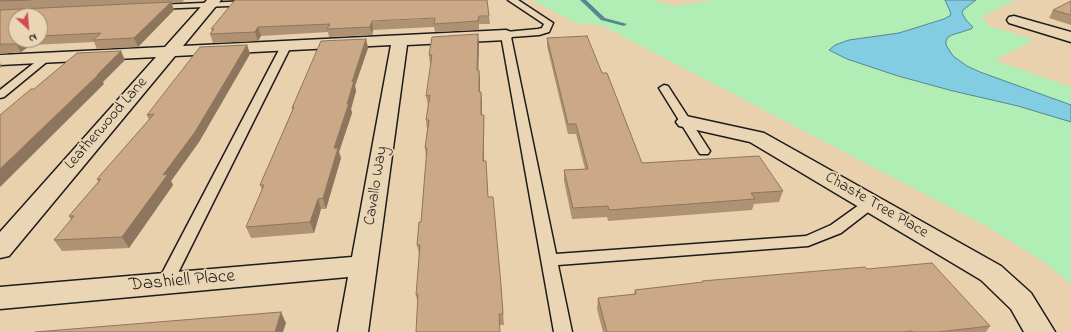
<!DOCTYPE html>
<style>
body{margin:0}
#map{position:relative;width:1071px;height:332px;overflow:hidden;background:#e9d1ae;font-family:"Indie Flower",sans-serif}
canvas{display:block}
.north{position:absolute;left:8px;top:8px;width:40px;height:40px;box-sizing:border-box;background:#ead5b4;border:1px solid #988b77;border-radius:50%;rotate:154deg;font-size:11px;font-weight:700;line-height:16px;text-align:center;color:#1c1c1c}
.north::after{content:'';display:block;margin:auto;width:14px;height:18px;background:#d1495b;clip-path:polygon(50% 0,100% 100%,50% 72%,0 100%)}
</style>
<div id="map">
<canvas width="1071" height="332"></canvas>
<div class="north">N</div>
</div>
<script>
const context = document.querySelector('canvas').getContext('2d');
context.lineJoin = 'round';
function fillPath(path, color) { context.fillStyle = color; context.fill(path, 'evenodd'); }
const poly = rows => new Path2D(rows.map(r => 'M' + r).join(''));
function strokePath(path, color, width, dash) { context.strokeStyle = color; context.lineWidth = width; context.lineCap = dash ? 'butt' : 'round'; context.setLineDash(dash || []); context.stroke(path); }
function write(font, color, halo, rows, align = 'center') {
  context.font = font + ' "Indie Flower",sans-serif'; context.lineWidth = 3.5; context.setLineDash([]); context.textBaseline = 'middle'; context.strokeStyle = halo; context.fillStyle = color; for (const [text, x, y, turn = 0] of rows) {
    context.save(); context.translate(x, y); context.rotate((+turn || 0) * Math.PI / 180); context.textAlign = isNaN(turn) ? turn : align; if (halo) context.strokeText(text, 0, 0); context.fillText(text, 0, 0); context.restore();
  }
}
fillPath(poly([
 [532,0,651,0,674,6,716,0,1016,0,982,16,987,25,1034,40,994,60,1071,87,1071,284,1044,262,986,226,601,25,576,23]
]), '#b0eeb5');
const water = poly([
 [945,0,976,0,963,10,962,13,966,20,973,27,971,29,952,35,948,37,946,41,946,45,953,56,967,66,980,72,1071,105,1071,122,1018,106,953,91,898,76,847,59,829,50,835,45,849,40,899,33,944,19,951,15,950,11,945,0]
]);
fillPath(water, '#82cde2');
strokePath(water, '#598693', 1);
fillPath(poly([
 [580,0,586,0,605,18,627,24,624,26,601,20,580,0]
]), '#598693');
const service = poly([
 [508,0,518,0,553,23,549,32,539,35,511,37,556,254,806,236,831,225,866,200,871,198,876,200,878,203,876,206,841,233,808,246,558,265,572,332,554,332,501,35,506,32,538,29,542,28,544,24,508,0],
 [250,1,254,3,253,5,156,9,152,7,156,5,250,1],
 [286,43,291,46,173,283,171,287,165,289,159,287,157,283,281,46,286,43],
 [46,55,49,56,51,58,49,60,4,97,0,98,0,90,43,56,46,55],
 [664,85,668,86,710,151,708,154,700,154,698,151,659,88,664,85]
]);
const minor = poly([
 [207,0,221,0,183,46,506,30,511,32,514,35,511,38,506,40,407,45,368,332,338,332,348,277,0,309,0,287,352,257,391,45,175,56,9,256,0,258,0,232,156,57,0,65,0,55,165,47,207,0],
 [1014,16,1071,32,1071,42,1009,23,1007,20,1009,17,1014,16],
 [686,116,764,133,1001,266,1031,293,1055,332,1024,332,1011,309,981,280,750,142,679,126,676,122,679,118,686,116]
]);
strokePath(service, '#1c1c1c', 3);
strokePath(minor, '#1c1c1c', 3);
fillPath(service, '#ead5b4');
fillPath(minor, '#ead5b4');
fillPath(poly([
 [0,0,184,0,182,2,171,2,174,10,138,47,97,49,94,42,31,45,21,52,0,54,0,10,154,3,0,10],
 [40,16,40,40,16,40],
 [1071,1,1071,25,1049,18,1053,10],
 [489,16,490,24,479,24,479,30,435,32,434,27,373,30,372,35,329,37,328,32,261,36,258,41,213,43,210,34,212,31,211,29],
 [547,38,602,73,642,163,783,191,779,202,754,204,752,210,608,221,607,217,572,219,564,181,564,170,585,169,576,134,568,134,547,46],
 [366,39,368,48,355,86,356,91,351,109,352,113,339,152,341,158,326,209,321,209,314,233,251,238,246,227,262,190,260,185,292,111,292,108],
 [479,43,478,70,480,79,480,92,481,92,482,115,484,115,484,161,488,197,501,285,504,325,499,325,418,305,416,295,419,254,417,245,421,222,426,158,425,148,427,130,426,120,428,105,426,96,431,64,430,64,429,55],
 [247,45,250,54,199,142,171,181,173,185,129,248,62,251,54,240,71,220,69,216,98,182,97,179,149,120,147,115],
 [867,269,990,326,986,332,603,332,597,309,598,298,634,294,635,290,702,283,702,281]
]), '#af9173');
fillPath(poly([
 [171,2,174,10,138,47,134,38],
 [372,21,373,30,372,35,370,27],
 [258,27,261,36,258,41,255,32],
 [478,34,479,43,478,79,477,70],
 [366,39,368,48,355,86,356,91,351,109,352,113,339,152,341,158,326,209,323,198,334,148,347,104,352,82],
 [22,40,28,40,31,45,21,52,16,44],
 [247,45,250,54,199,142,171,181,173,185,129,248,122,237],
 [121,51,125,60,103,82,104,84,0,187,0,169],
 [0,63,2,66,0,68],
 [479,70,480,79,479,101],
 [481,92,482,101,481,125],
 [484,115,484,172,483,161],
 [318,199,321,209,314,233,310,222],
 [281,312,286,323,283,332,275,332]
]), '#8e765e');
const building = poly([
 [0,0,31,0,0,1,0,0],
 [235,0,487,0,489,16,479,16,478,21,434,24,435,18,372,21,370,27,327,29,330,24,258,27,255,32,210,34,214,29,211,29,235,0],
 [1071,1,1071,15,1053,10,1071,1],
 [171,2,134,38,93,40,101,33,40,36,40,16,16,16,16,40,22,40,16,44,0,44,0,10,171,2],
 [478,34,477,70,479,70,479,92,481,92,481,115,484,115,483,161,486,161,488,197,493,197,501,285,503,314,499,314,500,332,416,332,418,294,416,295,420,245,417,245,419,222,421,222,427,148,425,148,429,120,426,120,430,95,426,96,432,55,429,55,432,37,478,34],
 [587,36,602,73,607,73,642,163,759,156,783,191,751,193,755,199,609,210,608,206,573,208,564,170,588,169,576,124,568,124,547,38,587,36],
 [366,39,352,82,354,81,347,104,349,103,334,148,338,148,323,198,318,199,310,222,246,227,264,185,260,185,294,107,292,108,321,41,366,39],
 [247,45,195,132,163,175,168,174,122,237,54,240,74,216,69,216,101,179,97,179,154,114,147,115,200,47,247,45],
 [121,51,97,75,99,74,0,169,0,115,31,89,34,89,77,53,121,51],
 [932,263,990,326,938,332,913,332,912,331,903,332,607,332,598,298,636,294,635,290,703,282,702,281,865,267,867,269,932,263],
 [281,312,275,332,35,332,281,312]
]);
fillPath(building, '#cba986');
strokePath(building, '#8e765e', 1);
write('16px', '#1c1c1c', '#ead5b4', [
 ["Leatherwood Lane",107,124,-49],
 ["Cavallo Way",377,186,-81],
 ["Chaste Tree Place",876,206,30]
]);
write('19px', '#1c1c1c', '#ead5b4', [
 ["Dashiell Place",182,282,-5]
]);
</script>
